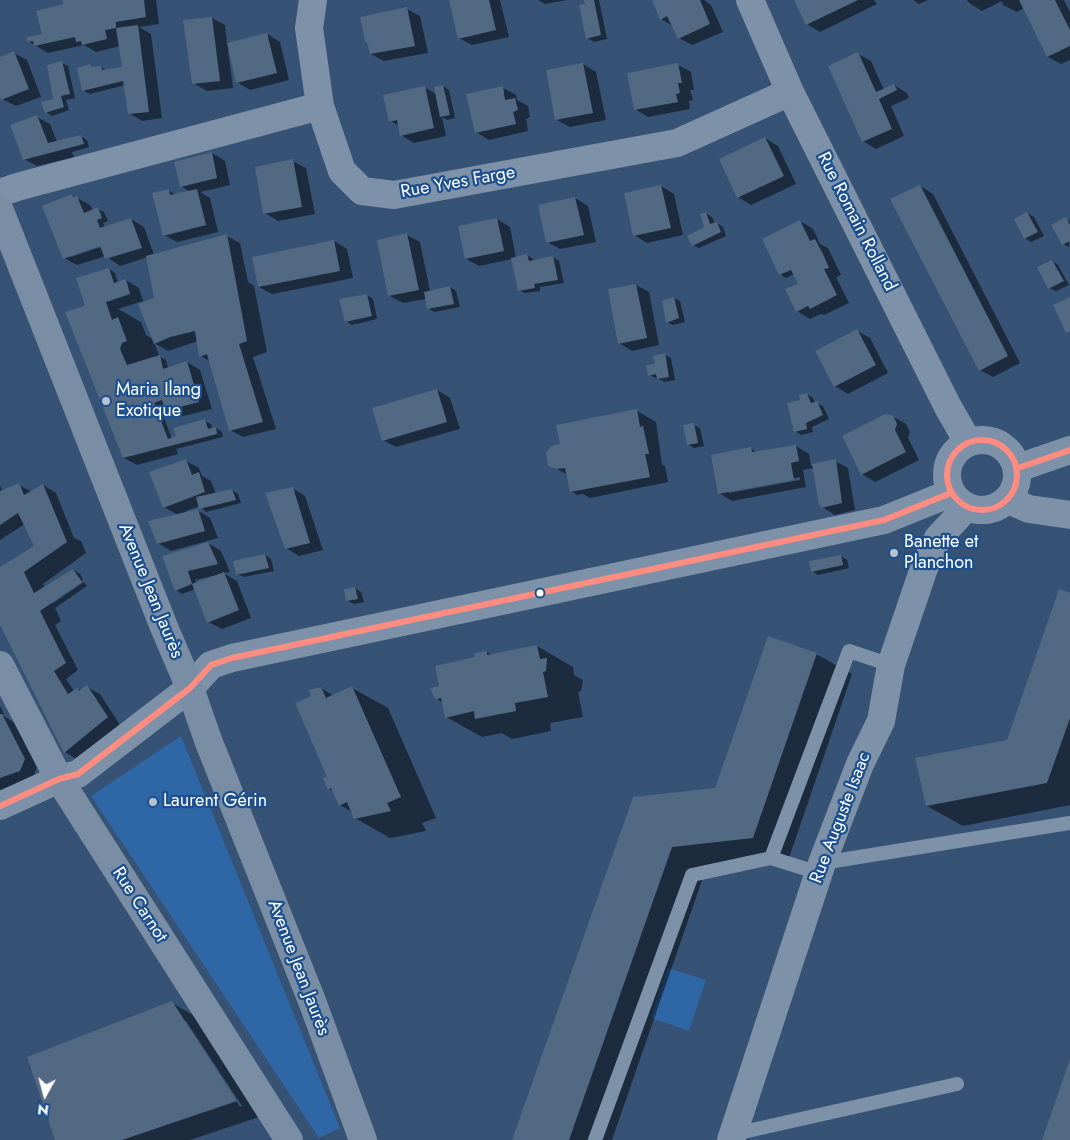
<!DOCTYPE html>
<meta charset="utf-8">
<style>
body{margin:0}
#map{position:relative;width:1070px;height:1140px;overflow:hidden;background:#365274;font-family:Jost,sans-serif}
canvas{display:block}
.north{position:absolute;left:20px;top:1070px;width:50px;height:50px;-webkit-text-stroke:4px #1b4f8f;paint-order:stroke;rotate:187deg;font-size:14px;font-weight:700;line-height:20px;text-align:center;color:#fff}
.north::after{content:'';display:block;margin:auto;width:18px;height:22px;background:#fff;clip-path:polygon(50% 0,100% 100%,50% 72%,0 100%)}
</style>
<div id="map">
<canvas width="1070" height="1140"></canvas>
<div class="north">N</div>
</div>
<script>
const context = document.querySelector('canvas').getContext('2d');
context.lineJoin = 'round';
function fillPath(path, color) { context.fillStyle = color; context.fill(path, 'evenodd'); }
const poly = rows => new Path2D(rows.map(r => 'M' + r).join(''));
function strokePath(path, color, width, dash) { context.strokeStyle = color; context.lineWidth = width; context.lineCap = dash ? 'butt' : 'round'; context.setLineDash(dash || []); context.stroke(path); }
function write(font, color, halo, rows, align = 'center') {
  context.font = font + ' Jost,sans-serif'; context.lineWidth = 4.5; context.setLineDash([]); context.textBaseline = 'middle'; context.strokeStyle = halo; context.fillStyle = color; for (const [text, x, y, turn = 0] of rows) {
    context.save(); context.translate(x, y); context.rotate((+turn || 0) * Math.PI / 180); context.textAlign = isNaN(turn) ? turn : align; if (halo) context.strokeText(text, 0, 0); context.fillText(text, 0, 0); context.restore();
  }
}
fillPath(poly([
 [181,736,340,1128,319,1138,91,796],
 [668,968,706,980,689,1031,651,1018]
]), '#2f66a5');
fillPath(poly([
 [63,0,156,0,159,24,139,27,151,34,162,118,142,121,129,113,125,85,90,94,84,91,90,66,95,68,101,67,107,71,123,68,120,46,96,52,84,45,48,53,28,41,44,34,64,5],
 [451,0,500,0,509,37,472,45,459,38],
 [538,0,567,0,545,4],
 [586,0,599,0,607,39,594,42,587,38],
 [653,0,704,0,711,5,723,32,692,45,679,38,673,26,661,19],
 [796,0,874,0,877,4,820,32,807,24],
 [913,0,928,0,919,4],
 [967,0,1064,0,1070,12,1070,60,1061,64,1048,57,1024,8,1017,12,1003,5,1002,1,982,11,969,3],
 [407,9,420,16,428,53,384,61,371,54],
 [212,18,225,25,227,44,267,34,280,42,289,80,250,90,237,82,230,50,228,50,233,88,207,91,193,83],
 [14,53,27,60,41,97,16,106,2,99,0,92,0,58],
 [858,54,871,61,884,90,894,85,907,93,909,98,891,106,904,136,876,149,863,141],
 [61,63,68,66,75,98,66,100,69,110,52,116,46,112,55,100],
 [583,64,596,72,606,120,570,127,557,120],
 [678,65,691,72,694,90,690,90,693,100,689,101,690,109,648,117,635,109],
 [443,86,449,90,455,118,447,120,442,117,446,136,414,143,401,135,400,126,390,121,424,87,436,94],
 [503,88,516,95,517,100,528,106,530,117,526,119,528,131,489,140,476,132],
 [37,117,50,124,57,142,80,136,87,140,89,147,72,152,74,157,37,166,24,159],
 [765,138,778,146,796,184,751,205,738,197],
 [212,153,225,161,230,185,200,192,210,198,218,232,177,242,164,235,168,190,176,195,190,192,181,186],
 [292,161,306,168,315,214,278,221,265,213],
 [661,186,674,194,683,235,647,243,634,235],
 [920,186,933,194,1020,363,993,377,980,370],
 [72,195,90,205,93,211,98,209,104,212,108,221,103,223,105,228,131,219,144,227,154,255,227,236,240,243,248,282,254,286,267,352,253,357,276,429,243,437,230,430,211,362,201,356,198,341,168,351,154,343,160,357,166,360,168,368,187,362,200,370,212,409,179,417,167,410,162,412,172,439,205,421,211,424,212,429,216,428,222,432,223,437,176,449,178,454,137,465,124,458,89,306,109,269,115,273,118,283,126,280,139,288,143,301,118,309,141,322,146,335,154,340,156,299,148,257,120,266,106,256,77,265,64,258],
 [106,243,107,245,71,257,71,255],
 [575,198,588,206,596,242,560,249,547,242],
 [706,213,712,217,715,224,717,223,723,227,726,236,699,248,693,245,705,227],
 [1027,213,1034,217,1044,236,1031,242,1025,238],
 [497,219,510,227,516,258,527,255,533,259,534,261,553,257,559,261,564,283,540,287,540,291,525,293,519,290,512,259,479,266,466,259],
 [1066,219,1070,221,1069,247,1063,244],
 [800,221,813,229,820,244,828,248,841,275,836,277,849,303,824,315,821,314,810,319,797,311,800,284,794,274,786,278,780,274],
 [407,235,420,242,430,291,450,287,456,291,460,307,434,312,428,308,426,299,403,303,390,296],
 [334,241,347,249,353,278,272,294,259,287],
 [1052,261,1058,265,1069,285,1056,291,1049,288],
 [636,285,649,292,659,345,632,351,619,343],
 [367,295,373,299,377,319,352,325,346,321],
 [674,298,680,301,685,322,673,325,667,322],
 [857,331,870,338,888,373,848,394,835,386],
 [665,355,671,358,675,380,665,382,649,375],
 [437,390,450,398,460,429,396,447,383,440],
 [807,394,813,398,815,403,823,406,829,419,812,427,813,432,801,435,795,431,801,401],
 [637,411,656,422,662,465,665,466,668,482,590,498,583,494,577,495,571,491,568,475,550,465,562,446],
 [892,416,906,424,910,432,908,438,919,460,875,482,862,474],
 [694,425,700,428,704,446,694,448,688,444],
 [796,446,809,454,811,466,835,461,848,468,855,510,835,515,822,507,814,468,803,470,806,487,732,501,719,493,750,448,758,453],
 [800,477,800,480,729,493,729,491],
 [186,461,199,468,202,476,211,481,216,494,232,490,238,494,241,503,206,512,200,506,186,511,187,513,197,510,210,518,218,538,171,551,158,543,178,515,164,507],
 [19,485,32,492,43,485,56,493,74,538,81,541,86,553,43,584,45,588,74,570,80,574,83,580,52,601,52,604,84,582,87,586,55,608,61,621,55,625,78,670,66,679,74,691,77,689,81,692,87,687,100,694,120,725,78,760,65,752,0,622,0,566,1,568,36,546,25,524,0,540,0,486,3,492],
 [292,488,305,496,323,550,299,556,286,548],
 [208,543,221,551,230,572,223,573,237,581,251,618,222,629,208,622,196,589,182,594,176,590,163,556],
 [217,575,217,576,197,584,195,580],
 [265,555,271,559,274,571,244,577,237,574],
 [841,556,847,560,849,568,818,575,812,571],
 [355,588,361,592,364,602,354,604,348,601],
 [1070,594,1070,805,963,826,927,806,1008,741],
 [537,646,573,667,574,675,583,680,581,691,578,692,583,717,550,723,551,731,512,739,502,733,482,737,446,717,443,703,436,698,440,687,477,658,487,652,492,655],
 [816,654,852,674,789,858,707,866,612,1140,513,1140,633,798,716,789],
 [321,688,334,696,352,688,388,708,436,818,422,823,426,831,390,838,355,818,352,812,340,805,335,792,329,789,328,777,313,697],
 [0,706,4,714,2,715,15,723,37,767,33,778,0,790],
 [172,1003,198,1018,262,1116,190,1140,57,1140],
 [183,1021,186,1021,242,1106,240,1107]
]), '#0007');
fillPath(poly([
 [62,0,144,0,146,17,116,22,116,28,105,30,107,39,82,45,81,41,76,42,75,37,34,46,33,41,27,42,27,37,42,34,36,11,63,4],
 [449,0,489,0,496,30,458,39],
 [584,0,594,0,601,35,586,39,579,5,585,4],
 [652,0,700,0,710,24,678,39,667,16,660,20],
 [794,0,858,0,806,25],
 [1019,0,1055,0,1070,30,1070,46,1047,57],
 [407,7,415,46,370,54,367,42,365,42,360,17],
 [212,17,220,81,192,84,183,20],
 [138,25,149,112,128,114,123,81,82,91,77,68,90,64,92,67,101,66,102,70,122,67,116,28],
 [267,33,277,73,236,83,227,43],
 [14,51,29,89,1,100,0,96,0,57],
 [858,52,876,92,894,84,897,90,879,99,892,129,862,142,828,66],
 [62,61,70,94,61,96,64,107,45,113,41,102,53,99,47,65],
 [583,63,593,113,555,120,546,70],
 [678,63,682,83,678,83,680,93,676,94,678,102,634,110,627,73],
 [443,85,450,115,440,117,434,87],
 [425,86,434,128,400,136,397,120,389,122,383,95],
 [503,86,505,100,515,98,518,110,513,112,516,124,475,133,466,94],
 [37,115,48,143,81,135,84,144,23,160,10,125],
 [765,137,784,176,737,198,719,159],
 [212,152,217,178,180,187,174,162],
 [293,159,302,207,263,214,255,167],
 [661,185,671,228,633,236,624,193],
 [920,185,1008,356,979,371,890,199],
 [169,189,170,195,197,189,206,225,163,236,152,193],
 [72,194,73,197,77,196,84,213,98,207,102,218,97,220,100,228,131,218,142,248,105,259,100,246,63,259,42,206],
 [575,197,584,235,546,243,538,205],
 [706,212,710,224,717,222,721,232,692,246,687,236,704,227,700,214],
 [1027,212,1038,232,1024,239,1014,219],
 [1066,217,1070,225,1070,241,1062,245,1051,225],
 [497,218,504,251,465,259,458,226],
 [800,220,810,241,815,239,823,254,829,268,824,269,837,295,810,309,808,306,796,312,785,289,798,284,791,270,779,275,762,239],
 [407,233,419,290,388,296,377,240],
 [227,234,247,341,239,344,263,422,229,431,207,354,199,357,195,331,170,337,154,344,138,304,154,298,146,256],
 [334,240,340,271,258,287,252,257],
 [527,254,529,261,553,256,558,280,534,284,535,288,518,291,511,258],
 [1052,260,1064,281,1048,289,1037,267],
 [109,268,114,283,126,279,130,294,106,302,112,320,118,317,127,341,122,343,120,349,127,365,160,355,163,369,187,361,199,402,165,411,162,400,154,403,168,439,176,436,173,428,205,419,208,429,216,427,217,434,123,458,65,312,85,306,76,278],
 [636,284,647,338,618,344,608,289],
 [450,286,454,304,427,309,424,292],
 [367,294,372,316,345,322,339,299],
 [674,297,679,318,666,323,662,301],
 [1070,297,1070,331,1066,333,1053,305],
 [857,329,876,365,834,387,815,351],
 [665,353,669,377,657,379,656,374,648,376,646,365,655,364,653,356],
 [437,389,447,422,382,441,372,408],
 [807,393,811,403,817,401,823,415,806,423,807,429,794,432,787,403,800,400,799,395],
 [637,409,640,427,643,426,649,454,645,454,650,477,570,492,565,468,556,469,548,466,546,453,551,446,560,444,556,425],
 [885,414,893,415,897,424,895,430,906,452,861,475,842,436],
 [694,423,698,443,687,445,683,425],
 [796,445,799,461,791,463,794,480,718,494,711,455,751,447,752,452],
 [186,459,192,475,199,472,205,492,163,508,149,472],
 [836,459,842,503,821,508,820,505,819,505,812,464],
 [19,483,24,495,43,484,67,542,24,572,34,593,73,569,82,582,40,611,66,663,54,671,68,694,77,688,79,691,87,685,108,717,64,753,0,625,0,567,34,546,18,513,0,525,0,491],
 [293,487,310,543,285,549,265,493],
 [232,489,236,500,199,509,196,497],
 [198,509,205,531,157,544,148,521],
 [208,542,218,564,188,571,192,584,175,591,162,556],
 [265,554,269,568,236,575,233,561],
 [841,555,843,565,811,572,809,561],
 [224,572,239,610,207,623,192,584],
 [355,587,358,599,346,601,344,589],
 [1059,589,1070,593,1070,718,1047,783,926,806,915,758,1007,740],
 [768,636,817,653,753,838,672,847,569,1140,512,1140,633,797,715,788],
 [537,645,540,659,547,658,546,671,543,672,548,697,515,703,516,711,475,719,474,711,445,718,441,698,435,699,430,688,439,686,435,666,475,657,474,653,487,651,487,655],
 [352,686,401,797,387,803,391,811,354,819,347,802,339,806,331,788,328,790,323,778,327,777,295,703,311,696,308,690,321,687,326,698],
 [0,714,2,714,25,759,20,771,0,778],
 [172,1001,237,1101,122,1140,55,1140,27,1057],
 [1070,1059,1070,1140,1042,1140]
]), '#526984');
strokePath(poly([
 [771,858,849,651,891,665],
 [822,863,1070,823],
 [734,1134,957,1084],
 [595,1140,692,875,771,858,819,873]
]), '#7d92a8', 14);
strokePath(poly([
 [313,0,309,28,320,106,342,171,362,191,394,195,677,143,790,92],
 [750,0,790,92,948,407,968,442],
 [0,193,17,187,320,106],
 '947 475a35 35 0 1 1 70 0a35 35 0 1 1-70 0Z',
 [1018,468,1070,450],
 [1008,500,1029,509,1070,515],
 [0,806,59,779,78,774,190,688,211,665,232,658,884,520,951,493],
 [731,1140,822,863,860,764,881,721,891,665,924,568,938,538,967,507]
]), '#7d92a8', 28);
strokePath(poly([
 [0,211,164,627,190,688,208,740,312,1001,363,1140],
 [0,665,59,779,289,1140]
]), '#798da4', 28);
strokePath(poly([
 '947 475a35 35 0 1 1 70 0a35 35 0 1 1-70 0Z',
 [1018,468,1070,450],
 [0,806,59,779,78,774,190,688,211,665,232,658,884,520,951,493]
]), '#ff8c80', 6);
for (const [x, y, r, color] of [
 [106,401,5,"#b9c2ce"],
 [894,553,5,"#b9c2ce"],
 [540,593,4.5,"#fff"],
 [153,802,5,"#b9c2ce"]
]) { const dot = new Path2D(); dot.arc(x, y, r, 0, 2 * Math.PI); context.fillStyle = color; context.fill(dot); strokePath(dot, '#1b4f8f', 2); }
write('18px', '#fff', '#1b4f8f', [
 ["Rue Yves Farge",458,183,-10],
 ["Rue Romain Rolland",856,222,63],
 ["Avenue Jean Jaurès",150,591,68],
 ["Rue Auguste Isaac",841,818,-69],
 ["Rue Carnot",139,905,57],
 ["Avenue Jean Jaurès",298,968,69]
]);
write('18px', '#fff', '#1b4f8f', [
 ["Maria Ilang",116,391],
 ["Exotique",116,412],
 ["Banette et",904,543],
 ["Planchon",904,564],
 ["Laurent Gérin",163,802]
], 'left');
</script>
